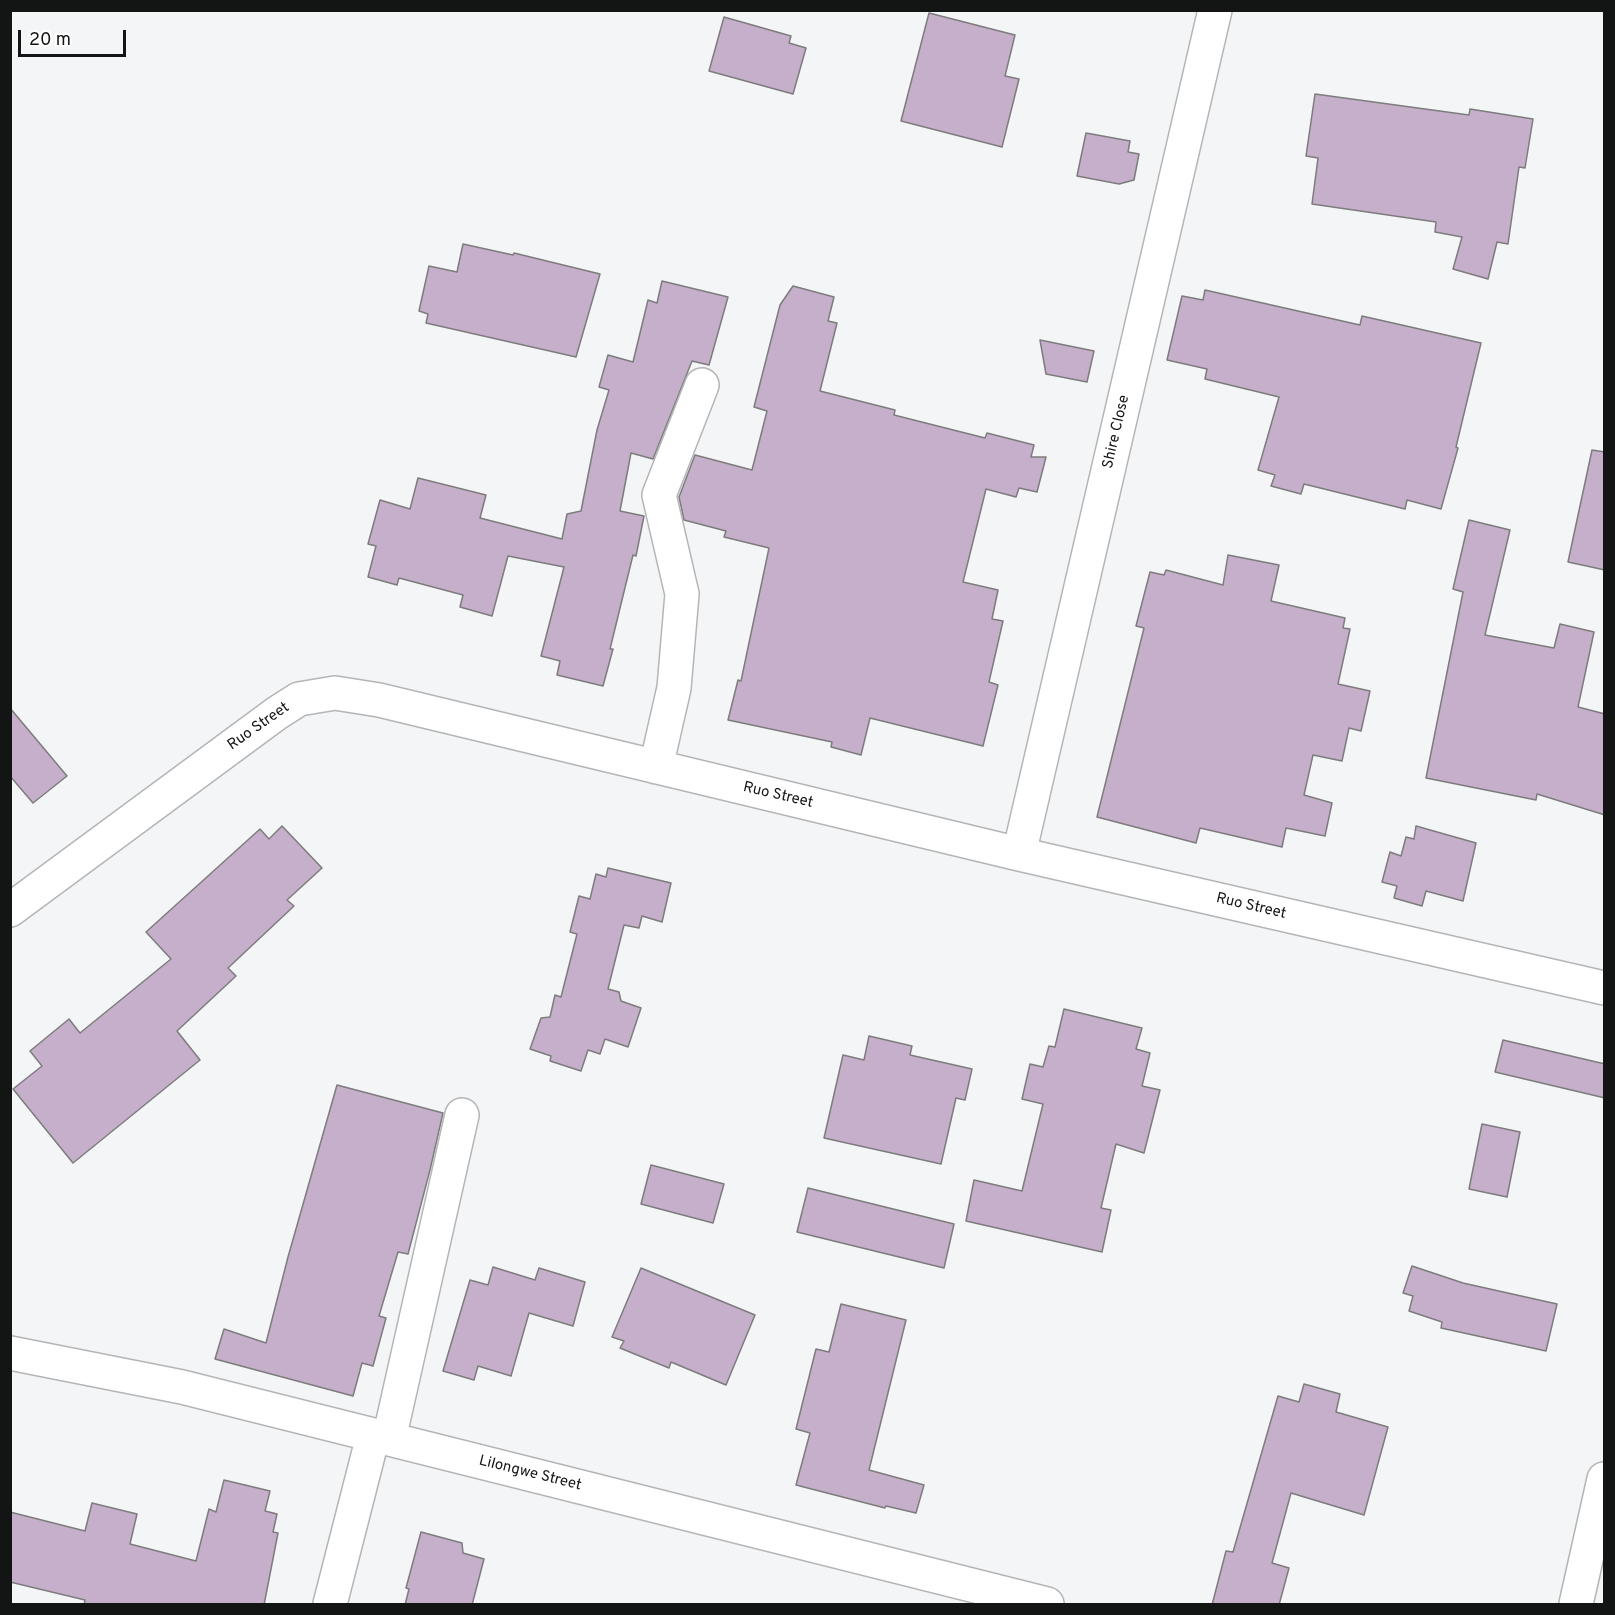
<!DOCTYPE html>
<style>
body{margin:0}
#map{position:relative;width:1615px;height:1615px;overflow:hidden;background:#f4f5f7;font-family:Overpass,sans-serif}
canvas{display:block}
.frame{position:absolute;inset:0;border:12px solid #131414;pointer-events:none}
.scale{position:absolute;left:18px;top:30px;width:108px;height:27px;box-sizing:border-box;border:3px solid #131414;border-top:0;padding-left:8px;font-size:18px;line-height:21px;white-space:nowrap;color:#131414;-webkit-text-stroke:4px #fff;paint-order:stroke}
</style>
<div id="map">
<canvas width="1615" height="1615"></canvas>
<div class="frame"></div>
<div class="scale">20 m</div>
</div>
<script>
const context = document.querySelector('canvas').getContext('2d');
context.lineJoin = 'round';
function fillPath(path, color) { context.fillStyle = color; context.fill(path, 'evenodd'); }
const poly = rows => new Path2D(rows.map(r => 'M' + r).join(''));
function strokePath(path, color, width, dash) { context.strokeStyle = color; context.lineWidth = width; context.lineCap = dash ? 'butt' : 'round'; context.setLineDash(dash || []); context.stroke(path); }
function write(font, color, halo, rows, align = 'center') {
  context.font = font + ' Overpass,sans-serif'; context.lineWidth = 6; context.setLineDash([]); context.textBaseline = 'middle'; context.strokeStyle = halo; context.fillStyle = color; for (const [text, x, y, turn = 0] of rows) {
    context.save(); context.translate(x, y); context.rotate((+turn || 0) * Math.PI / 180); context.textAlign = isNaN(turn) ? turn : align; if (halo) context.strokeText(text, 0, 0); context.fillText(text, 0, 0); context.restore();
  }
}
const building = poly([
 [929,13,1015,35,1005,76,1019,79,1002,147,901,121,929,13],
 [724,17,791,36,789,43,806,48,793,94,709,71,724,17],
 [1315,94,1469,115,1470,109,1533,119,1525,168,1519,167,1508,244,1497,242,1488,279,1453,269,1462,237,1435,232,1436,222,1312,204,1318,158,1306,156,1315,94],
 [1086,133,1130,141,1128,152,1139,154,1134,180,1119,184,1077,176,1086,133],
 [463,244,513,255,514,253,600,274,576,357,426,323,428,314,419,311,429,266,457,272,463,244],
 [662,281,728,297,709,365,692,361,653,459,631,453,620,511,644,516,636,556,633,555,610,649,613,649,603,686,557,675,560,661,541,656,564,567,508,556,492,616,460,607,463,595,399,578,397,585,368,577,376,546,368,544,380,500,410,509,418,478,486,495,480,518,562,539,567,514,581,511,597,430,609,390,599,387,608,355,633,362,648,300,657,303,662,281],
 [793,286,834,297,828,321,837,323,820,391,895,410,894,415,985,438,987,433,1034,445,1031,457,1046,457,1037,492,1019,488,1016,497,986,489,963,582,998,590,992,619,1003,621,989,682,998,685,983,746,870,718,861,755,831,747,832,742,728,720,738,680,741,681,769,548,724,537,726,531,684,520,679,497,695,455,752,470,767,411,754,407,780,305,793,286],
 [1205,290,1360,325,1362,316,1481,343,1456,447,1458,448,1441,509,1407,500,1405,509,1304,484,1301,494,1271,486,1275,475,1258,470,1279,397,1205,379,1207,369,1167,360,1182,296,1203,300,1205,290],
 [1040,340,1094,351,1087,382,1046,374,1040,340],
 [1592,450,1605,452,1605,570,1568,562,1592,450],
 [1469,520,1510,530,1485,635,1554,648,1560,624,1594,632,1578,707,1605,714,1605,815,1537,794,1536,800,1426,778,1463,592,1453,589,1469,520],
 [1228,555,1279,565,1271,601,1345,618,1343,628,1350,629,1338,684,1370,691,1361,731,1349,728,1342,761,1313,755,1304,795,1332,803,1325,836,1286,828,1282,847,1200,828,1196,843,1097,817,1144,628,1136,626,1150,572,1164,575,1166,570,1223,585,1228,555],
 [10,708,67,776,33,803,10,776,10,708],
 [282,826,322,868,287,900,294,906,228,968,236,976,177,1031,200,1060,73,1163,13,1089,42,1066,30,1051,69,1019,80,1033,171,959,146,932,260,829,269,839,282,826],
 [1416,826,1476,843,1463,901,1426,891,1422,906,1394,898,1397,886,1382,882,1390,852,1401,856,1406,837,1414,839,1416,826],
 [608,868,671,883,662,922,642,916,639,928,624,925,608,989,619,992,621,1001,641,1008,628,1047,605,1039,600,1054,588,1050,581,1071,550,1061,551,1056,530,1049,541,1018,550,1017,555,995,561,997,577,934,570,932,579,896,590,899,596,874,606,877,608,868],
 [1064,1009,1142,1028,1136,1049,1150,1053,1142,1086,1160,1090,1144,1153,1116,1144,1101,1208,1111,1210,1102,1252,966,1221,974,1180,1022,1191,1043,1104,1022,1099,1030,1064,1043,1067,1049,1046,1055,1047,1064,1009],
 [869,1036,912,1046,910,1055,972,1069,965,1100,956,1098,941,1164,824,1138,843,1055,864,1060,869,1036],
 [1503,1040,1605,1064,1605,1098,1495,1072,1503,1040],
 [337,1085,443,1113,430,1170,408,1254,398,1252,379,1316,386,1318,373,1366,362,1363,353,1396,215,1359,224,1329,266,1343,288,1257,337,1085],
 [1482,1124,1520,1132,1507,1197,1469,1189,1482,1124],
 [651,1165,724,1184,713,1223,641,1204,651,1165],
 [808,1188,954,1224,944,1268,797,1232,808,1188],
 [1412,1266,1463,1283,1557,1304,1546,1351,1441,1328,1442,1322,1409,1311,1413,1296,1403,1293,1412,1266],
 [493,1267,535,1280,539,1268,585,1282,573,1326,529,1313,511,1376,478,1366,474,1380,443,1371,470,1280,488,1285,493,1267],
 [641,1268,755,1315,726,1385,671,1362,669,1368,620,1348,624,1341,612,1337,641,1268],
 [841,1304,906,1320,869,1470,924,1485,916,1513,886,1506,885,1508,796,1485,810,1433,796,1429,816,1349,829,1352,841,1304],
 [1304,1384,1340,1394,1336,1412,1388,1427,1364,1515,1291,1493,1272,1563,1289,1568,1279,1605,1212,1605,1226,1551,1233,1552,1278,1396,1299,1402,1304,1384],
 [224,1480,270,1491,265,1511,277,1514,273,1532,278,1533,264,1605,84,1605,85,1600,10,1582,10,1512,85,1531,92,1503,137,1514,130,1544,196,1561,209,1509,216,1512,224,1480],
 [421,1532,462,1543,463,1553,484,1559,472,1605,405,1605,409,1589,406,1588,421,1532]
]);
fillPath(building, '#c6afca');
strokePath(building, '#7d7c7d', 1.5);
const minor = poly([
 [656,767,674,688,682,594,659,495,702,385],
 [1019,854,1215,10],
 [10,910,277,713,299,699,335,693,379,700,1019,854,1604,988],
 [10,1353,182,1387,1047,1604],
 [389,1439,462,1115],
 [330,1604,373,1436],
 [1576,1604,1604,1479]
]);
strokePath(minor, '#b4b5b6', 36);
strokePath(minor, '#fff', 33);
write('15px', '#131414', '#fff', [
 ["Shire Close",1117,432,-77],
 ["Ruo Street",259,727,-35],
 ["Ruo Street",778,796,13],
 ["Ruo Street",1251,907,13],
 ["Lilongwe Street",530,1474,14]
]);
</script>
